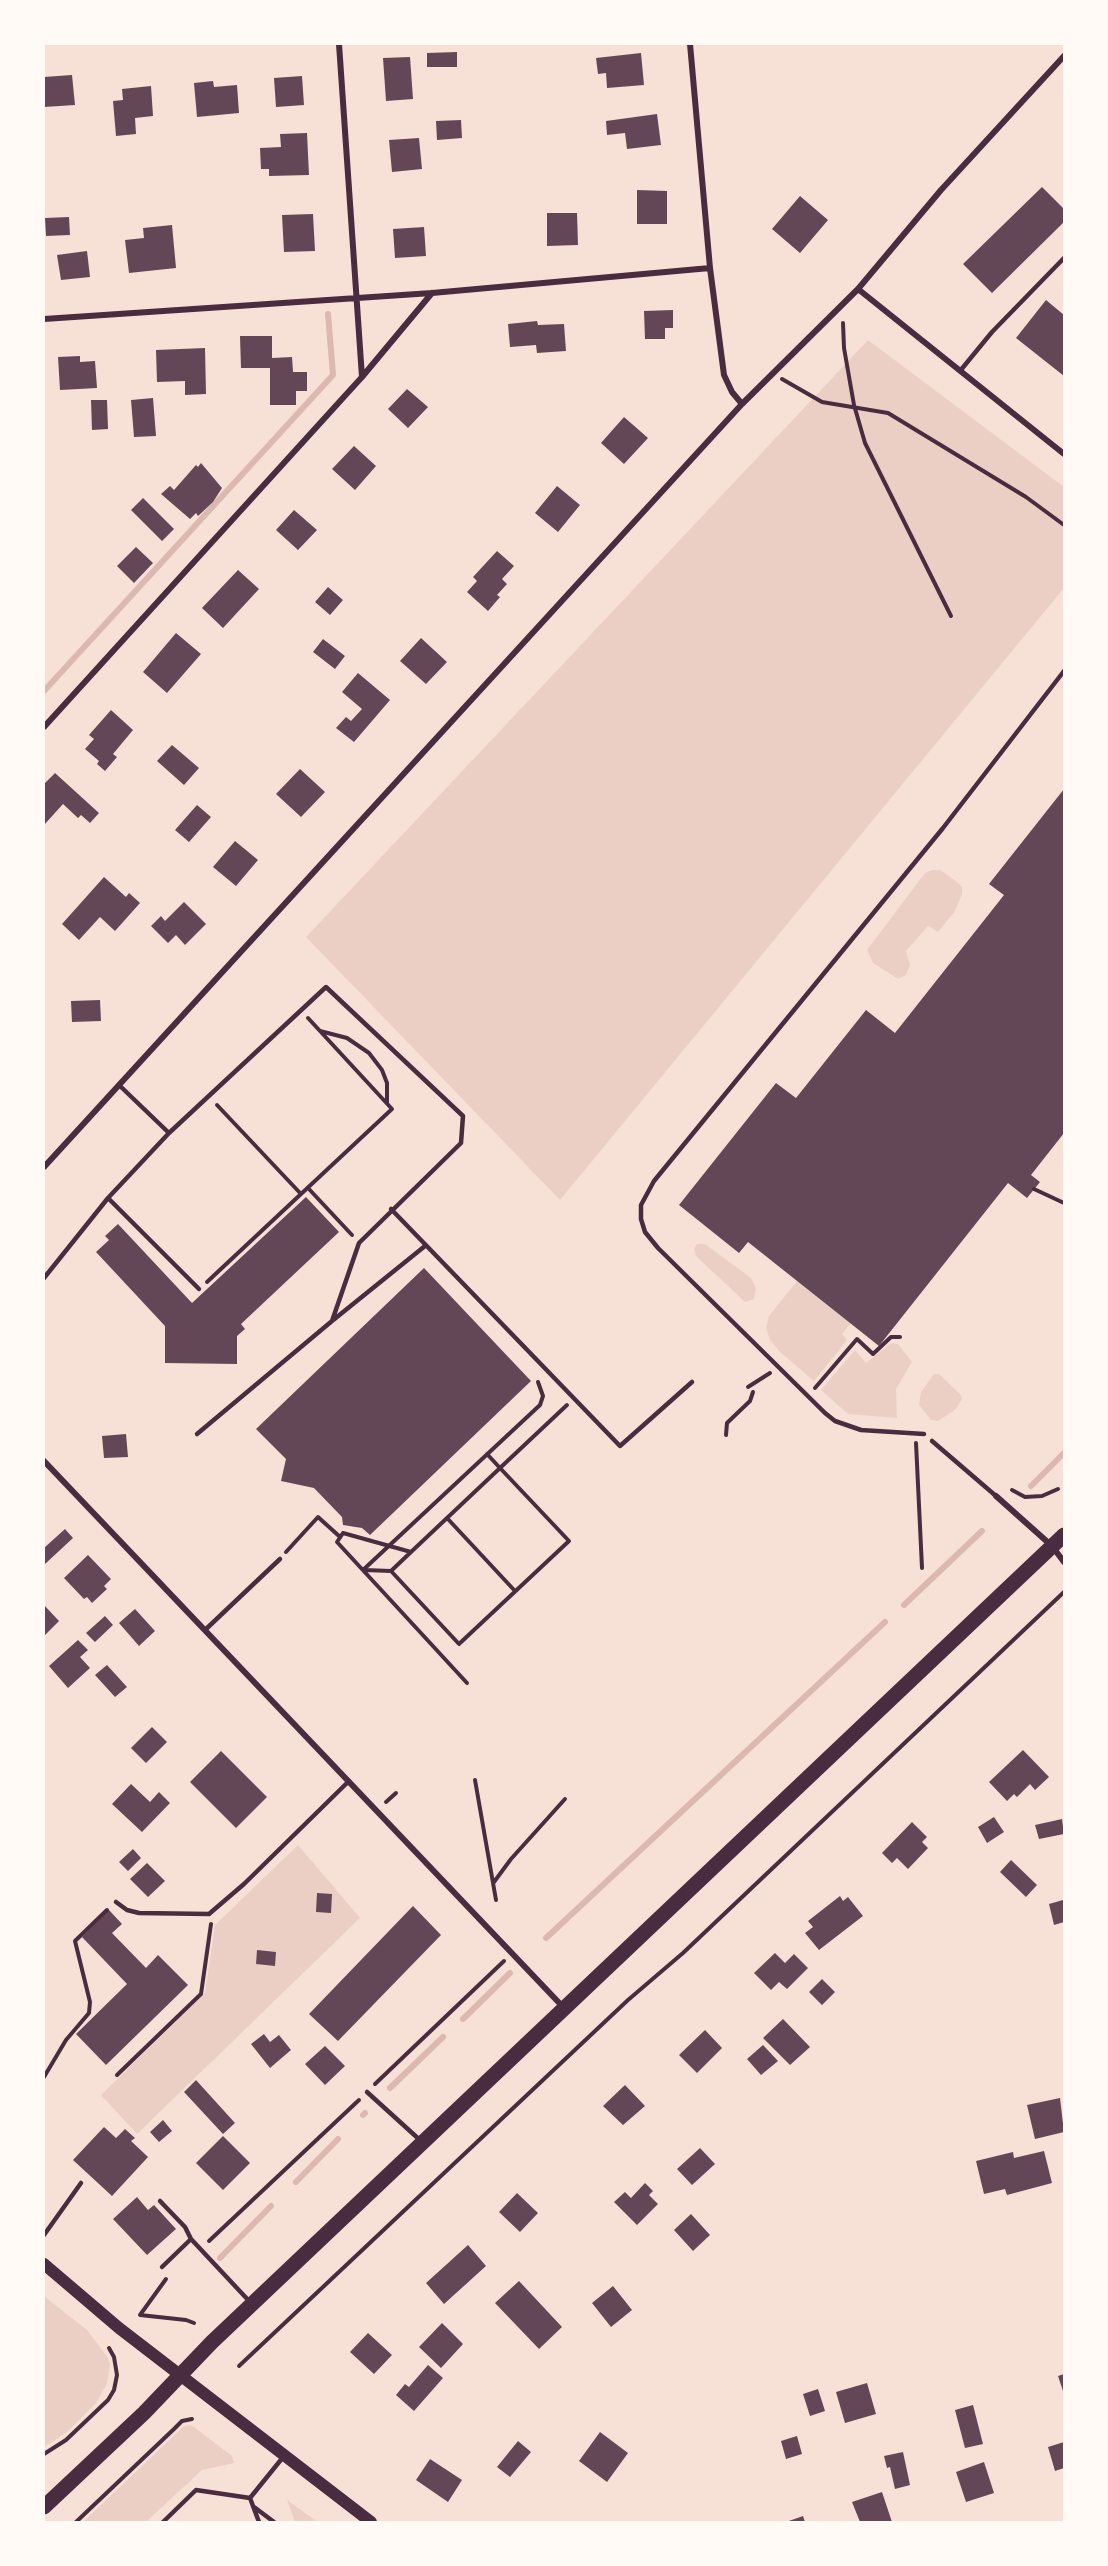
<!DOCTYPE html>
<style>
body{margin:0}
#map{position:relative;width:1108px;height:2566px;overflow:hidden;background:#f7e1d7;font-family:Overpass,sans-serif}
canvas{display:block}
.frame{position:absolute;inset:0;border:45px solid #fffaf5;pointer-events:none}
</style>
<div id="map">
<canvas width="1108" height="2566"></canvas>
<div class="frame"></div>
</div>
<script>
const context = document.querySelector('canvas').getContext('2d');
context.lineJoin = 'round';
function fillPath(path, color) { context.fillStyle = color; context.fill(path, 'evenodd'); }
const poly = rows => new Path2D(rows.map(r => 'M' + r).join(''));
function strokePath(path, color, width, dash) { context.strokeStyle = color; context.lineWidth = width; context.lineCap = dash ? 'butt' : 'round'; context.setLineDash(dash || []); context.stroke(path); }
fillPath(poly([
 [868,340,1064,487,1064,588,560,1200,306,937],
 [932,870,940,870,957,882,962,887,962,894,955,911,938,932,928,926,906,951,910,965,906,975,898,979,873,963,867,950,925,873],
 [697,1244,705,1244,751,1278,756,1288,754,1299,745,1302,696,1256,694,1249],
 [797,1281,851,1323,842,1334,847,1340,814,1381,780,1352,770,1340,766,1328,769,1316],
 [891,1343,898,1344,912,1362,896,1389,897,1418,848,1414,821,1390,855,1350,866,1363],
 [934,1374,939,1374,961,1395,962,1399,956,1409,938,1421,931,1420,919,1405,921,1392],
 [298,1845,360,1918,137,2134,101,2095,205,1993,215,1925],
 [44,2296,87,2330,108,2358,110,2365,107,2384,96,2403,67,2432,44,2447],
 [189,2425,194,2427,232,2456,234,2463,202,2470,146,2522,83,2522,183,2427],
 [287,2500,318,2522,295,2522]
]), '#ebcfc5');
strokePath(poly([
 [44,691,333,375,328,314],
 [1031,1486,1064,1453],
 [904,1605,982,1531],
 [546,1938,885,1622],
 [463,2019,510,1973],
 [390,2088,443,2037],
 [363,2115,365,2113],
 [296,2182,338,2139],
 [220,2258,271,2206]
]), '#dcb8b0', 6);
fillPath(poly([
 [457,52,457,67,427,67,427,53],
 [641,53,644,85,607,88,606,73,598,74,596,58],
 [410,57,413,99,386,101,383,58],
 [72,75,75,105,44,107,44,77],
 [302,76,304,105,276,107,274,78],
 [213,81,214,87,237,85,239,113,197,117,194,83],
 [151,86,153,116,135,118,136,134,116,136,113,101,123,100,122,89],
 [657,114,661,145,627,149,625,133,607,135,606,121],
 [461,120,462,138,437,140,436,121],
 [307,133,309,175,269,176,269,169,261,169,260,148,281,147,280,134],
 [419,138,422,169,392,172,389,140],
 [1042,187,1064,209,1064,222,992,293,963,264],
 [637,190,667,191,667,224,637,224],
 [800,196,828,220,800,253,772,229],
 [547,213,577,213,578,245,547,246],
 [313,214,315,251,284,252,282,215],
 [69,217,70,235,46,236,45,218],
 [172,225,176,268,129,273,125,240,144,238,143,228],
 [424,227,426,256,395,258,393,229],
 [87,251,90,277,61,280,57,255],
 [1046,300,1064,315,1064,376,1016,338],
 [673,310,673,328,665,328,665,339,645,339,644,311],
 [537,321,538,325,564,324,566,351,537,353,536,345,510,347,508,324],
 [240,336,272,336,272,358,292,357,293,372,307,372,307,391,296,391,296,405,270,405,270,368,241,368],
 [205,348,206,394,185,395,185,381,157,382,156,350],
 [80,356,80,362,95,361,97,388,60,390,58,357],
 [407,389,428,407,408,428,388,409],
 [153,398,156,436,134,437,131,400],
 [91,400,107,400,108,429,92,430],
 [624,417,648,438,624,464,601,443],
 [354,446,376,466,355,490,332,469],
 [201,463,222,488,213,502,198,516,196,513,190,519,161,494,170,486,174,490,196,465,198,467],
 [557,486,580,505,558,532,535,513],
 [143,498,174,529,162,541,131,510],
 [294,510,317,530,298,550,276,530],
 [136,547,153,563,134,583,117,566],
 [497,551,514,566,502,579,507,584,497,595,500,597,488,611,467,592,477,581,473,577],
 [238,570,259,589,223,628,202,608],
 [328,587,343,600,330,615,315,602],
 [176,633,201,654,167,693,143,672],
 [421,638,447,662,426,684,400,661],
 [323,639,345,656,335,669,313,652],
 [358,673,390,700,354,742,336,728,346,717,351,721,362,709,342,692],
 [111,710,133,730,113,754,117,757,105,771,97,764,99,761,85,749,94,739,89,735],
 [172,745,199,768,184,785,157,761],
 [300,769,325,792,301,817,276,794],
 [55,773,99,813,90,823,81,815,78,818,63,804,44,825,44,784],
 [1064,789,1064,1133,1031,1175,1040,1182,1027,1198,1008,1183,879,1346,748,1242,739,1253,679,1205,776,1083,796,1098,866,1010,895,1033,1004,895,989,884],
 [197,805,211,817,189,842,175,830],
 [235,841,258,860,236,886,213,867],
 [104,877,126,897,129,893,140,903,115,931,100,917,79,940,62,924],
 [184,902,206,924,185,945,176,935,168,943,151,926,161,916,165,921],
 [100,1000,101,1021,72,1022,71,1001],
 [306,1197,339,1232,241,1324,245,1329,237,1336,237,1364,165,1363,165,1326,96,1252,109,1240,105,1236,118,1224,192,1303],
 [424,1268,531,1381,370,1535,362,1528,343,1525,342,1517,314,1488,281,1481,286,1459,256,1429],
 [126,1434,128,1457,104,1458,102,1436],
 [65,1529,73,1538,45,1564,44,1548],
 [88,1555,111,1579,104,1586,107,1589,92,1603,87,1597,84,1599,64,1578],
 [44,1605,59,1621,44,1636],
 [135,1609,155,1631,139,1646,119,1623],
 [105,1616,113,1625,95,1642,86,1633],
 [78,1640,88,1650,80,1657,90,1668,68,1688,49,1666],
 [107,1665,127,1687,115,1697,95,1675],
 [152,1727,167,1742,146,1763,131,1748],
 [1023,1750,1049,1777,1035,1790,1030,1784,1017,1797,1014,1794,1007,1801,989,1782],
 [221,1751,267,1797,236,1828,190,1782],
 [131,1784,150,1802,159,1792,170,1803,142,1832,112,1804],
 [994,1817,1004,1832,987,1843,978,1827],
 [1062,1819,1064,1834,1039,1839,1035,1825],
 [912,1822,927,1837,922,1842,928,1848,908,1869,897,1858,892,1863,882,1853],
 [133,1849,141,1858,128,1871,119,1862],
 [1011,1860,1037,1885,1026,1897,1000,1872],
 [147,1863,165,1881,148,1897,130,1879],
 [317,1893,332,1894,331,1913,316,1912],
 [840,1896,843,1901,848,1897,863,1916,819,1950,805,1933,813,1927,808,1921],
 [1063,1900,1064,1922,1054,1925,1049,1904],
 [413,1906,441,1935,338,2041,309,2014],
 [109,1910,122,1924,112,1933,146,1968,158,1955,188,1985,106,2065,76,2034,127,1984,82,1937],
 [257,1950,276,1952,275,1966,256,1964],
 [775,1953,785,1963,794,1954,808,1968,787,1989,779,1982,771,1990,754,1973],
 [822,1979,835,1992,822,2005,809,1992],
 [783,2019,810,2047,790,2065,763,2038],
 [705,2030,722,2048,697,2073,679,2055],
 [264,2034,270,2042,279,2035,291,2050,270,2068,251,2044],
 [763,2045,778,2061,761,2075,747,2059],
 [325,2046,345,2066,325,2085,305,2064],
 [196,2080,235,2123,223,2134,184,2092],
 [625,2085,645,2106,623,2125,603,2106],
 [1060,2098,1064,2132,1035,2139,1027,2105],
 [163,2120,172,2131,159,2142,150,2132],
 [104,2127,116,2138,125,2129,135,2138,131,2141,148,2157,112,2196,73,2160],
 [223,2136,250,2163,223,2190,196,2163],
 [700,2148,715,2164,692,2185,677,2169],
 [1044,2151,1052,2183,1007,2195,1005,2189,984,2194,976,2161,1013,2152,1014,2158],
 [645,2183,653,2191,649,2195,658,2204,637,2225,614,2202,625,2192,631,2198],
 [517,2193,538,2213,520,2232,499,2212],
 [137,2197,148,2210,154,2205,176,2229,147,2255,113,2219],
 [691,2214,710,2235,693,2251,674,2230],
 [468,2245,486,2266,444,2304,426,2283],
 [519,2281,562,2327,539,2349,495,2303],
 [613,2286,632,2310,611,2327,592,2303],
 [442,2323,463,2344,441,2368,419,2347],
 [368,2333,392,2355,374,2374,350,2352],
 [428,2365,443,2378,414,2411,396,2395,405,2384,409,2387],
 [1064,2374,1064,2394,1058,2376],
 [867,2383,876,2414,845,2423,836,2392],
 [818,2389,825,2411,810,2416,803,2394],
 [973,2405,983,2444,965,2448,955,2410],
 [600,2432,628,2453,607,2482,579,2461],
 [797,2436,802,2454,786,2459,781,2441],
 [518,2441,531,2452,510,2477,497,2467],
 [1064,2442,1064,2468,1055,2471,1048,2447],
 [903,2452,910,2485,895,2489,890,2467,887,2468,884,2456],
 [430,2459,462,2480,448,2502,416,2480],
 [984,2462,994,2493,966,2502,956,2472],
 [882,2492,892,2522,860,2522,852,2502],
 [803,2516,805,2522,786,2522]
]), '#644757');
strokePath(poly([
 [843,323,844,348,854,405,865,443,951,616],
 [782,379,822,402,888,413,1026,497,1064,525],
 [320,1031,347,1038,369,1053,382,1070,387,1083,387,1103],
 [217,1105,301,1194,392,1109,308,1018],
 [308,1188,352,1235],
 [1034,1189,1064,1203],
 [207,1282,301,1194],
 [748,1387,770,1373],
 [815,1388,857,1339,873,1354,891,1337,900,1337],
 [726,1435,727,1423,750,1401,753,1392],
 [916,1443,922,1568],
 [487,1454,500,1468,569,1541,459,1644,391,1571,411,1552,500,1468,567,1405],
 [1012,1490,1025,1497,1042,1496,1058,1489],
 [447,1518,515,1591],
 [286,1552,318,1517,339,1536],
 [411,1552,343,1533,337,1542,467,1683],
 [363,1570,540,1405,543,1396,538,1382],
 [364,1570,391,1571],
 [475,1780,496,1900],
 [386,1802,396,1793],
 [494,1882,511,1859,565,1799],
 [117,2075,201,1994,211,1924],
 [44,2077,66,2040,89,2013,90,2002,75,1941,107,1910],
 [375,2084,504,1961],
 [209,2241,359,2100],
 [166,2279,140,2315,186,2320,194,2323],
 [239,2366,628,2000,683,1953,1064,1592],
 [44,2454,66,2440,108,2400,114,2390,117,2375,114,2357,109,2348],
 [76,2522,174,2429,182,2421,192,2419]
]), '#4a2c40', 4);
strokePath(poly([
 [960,371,992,332,1064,258],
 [119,1085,169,1133],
 [108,1198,169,1133,326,987,463,1116,461,1143,359,1243,332,1321,197,1434],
 [391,1209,620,1446,692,1382],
 [44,1278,108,1198,199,1289],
 [332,1321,425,1246],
 [924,1434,861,1430,835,1421,825,1413,658,1248,645,1232,641,1219,641,1205,654,1181,943,828,1064,671],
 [932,1441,996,1496],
 [205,1630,280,1559],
 [116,1902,127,1910,139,1913,209,1914,244,1884,349,1781],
 [367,2092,421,2141],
 [160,2201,185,2227,191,2239],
 [44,2235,81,2183],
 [162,2267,191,2239,250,2302],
 [250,2498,284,2456],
 [250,2498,259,2522],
 [254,2507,274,2522],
 [163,2522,196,2490,250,2498]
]), '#4a2c40', 4.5);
strokePath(poly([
 [339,44,362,377],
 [690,44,710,268,724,375,732,392,742,404],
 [858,289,1064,454],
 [44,319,432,293,710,268],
 [44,727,362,377,432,293],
 [44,1167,742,404,858,289,941,190,1064,56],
 [44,1461,564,2008],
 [996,1496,1052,1546,1064,1562]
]), '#4a2c40', 6);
strokePath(poly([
 [44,2264,119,2328,371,2522]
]), '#4a2c40', 12);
strokePath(poly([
 [44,2507,144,2413,212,2342,1064,1535]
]), '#4a2c40', 15);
</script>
